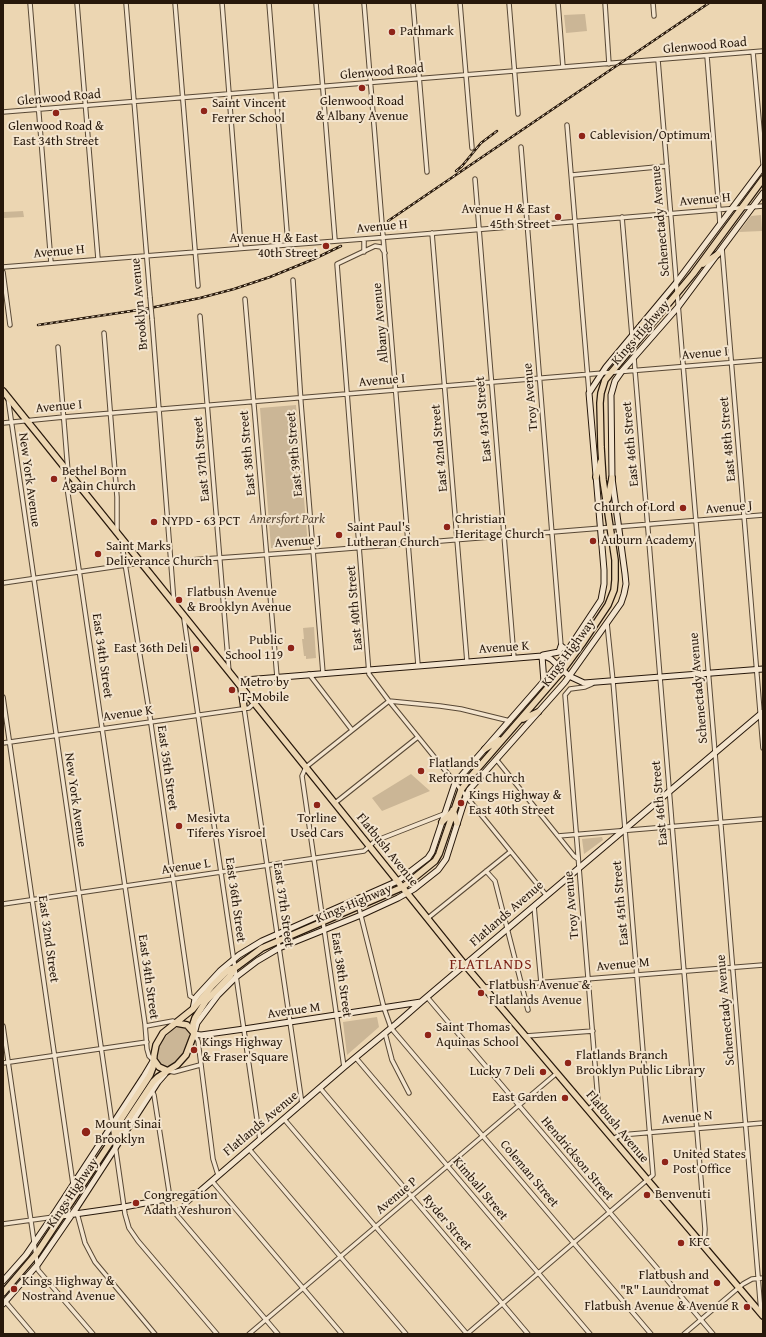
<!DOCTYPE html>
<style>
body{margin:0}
#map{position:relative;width:766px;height:1337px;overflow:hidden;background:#ecd6b2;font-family:"Gentium Book Plus",serif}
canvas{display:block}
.frame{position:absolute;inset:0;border:4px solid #27180b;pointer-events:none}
</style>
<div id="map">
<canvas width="766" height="1337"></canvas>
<div class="frame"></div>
</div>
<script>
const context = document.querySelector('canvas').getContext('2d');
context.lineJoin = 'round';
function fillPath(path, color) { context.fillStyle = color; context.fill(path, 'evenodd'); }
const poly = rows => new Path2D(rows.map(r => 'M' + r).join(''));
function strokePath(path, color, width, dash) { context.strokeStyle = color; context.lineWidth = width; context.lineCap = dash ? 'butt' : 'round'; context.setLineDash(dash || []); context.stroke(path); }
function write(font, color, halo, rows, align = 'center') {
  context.font = font + ' "Gentium Book Plus",serif'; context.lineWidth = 4; context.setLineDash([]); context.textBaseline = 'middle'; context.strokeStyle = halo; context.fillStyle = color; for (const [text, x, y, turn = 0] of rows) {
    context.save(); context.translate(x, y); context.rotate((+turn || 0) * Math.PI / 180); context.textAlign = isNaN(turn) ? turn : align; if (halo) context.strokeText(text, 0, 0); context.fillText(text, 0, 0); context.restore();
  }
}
fillPath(poly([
 [585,14,587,31,566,33,564,15],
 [23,211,24,217,4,218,4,212],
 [761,215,762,231,739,232,751,216],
 [296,405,308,546,271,548,260,408],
 [314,627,316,658,306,659,306,656,304,656,302,639,304,639,303,628],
 [411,774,430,791,382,811,372,798],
 [602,837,603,840,584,854,582,839],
 [377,1017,379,1027,347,1055,343,1022],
 [180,1026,185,1026,189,1030,189,1039,187,1048,180,1058,173,1064,166,1067,160,1066,157,1058,158,1050,161,1042,172,1030]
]), '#cbb696');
const street = poly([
 [30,3,51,263],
 [77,3,98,259],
 [126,3,150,297],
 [175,3,198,286],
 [222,3,241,248],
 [269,3,288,244],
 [316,3,335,240],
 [364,3,418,665],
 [413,3,427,172],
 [460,3,472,148],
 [509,3,518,114],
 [558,3,563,67],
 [605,3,609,64],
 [653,3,654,16],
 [753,52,763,164],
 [707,56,720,224],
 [658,60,761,1312],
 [3,112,763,51],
 [567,125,589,392],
 [521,147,561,646],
 [572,175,667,166],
 [475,179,514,658],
 [622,217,632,336],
 [432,233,467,662],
 [722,248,763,748],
 [364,252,364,239],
 [385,253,381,247,375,246,337,264,369,674,389,701,546,895],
 [3,267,376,238,763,206],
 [3,272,10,325],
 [293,280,301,403,323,673],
 [245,299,277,677],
 [200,316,229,672],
 [152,319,174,603],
 [104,333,117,497,117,533],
 [58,347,68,472,67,487,145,1024,147,1049,149,1056,153,1060],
 [634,358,705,1229,704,1246],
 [8,398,125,1214,129,1228,138,1241,217,1334],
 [3,423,64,417,763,360],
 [121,539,150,717,190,996,195,999],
 [3,583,133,564,317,551,763,515],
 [184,619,260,1140],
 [309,674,352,730],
 [3,697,73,1184],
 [244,708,302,1104],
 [3,743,249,708,254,703],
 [496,759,574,856,578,859],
 [335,803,418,737],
 [558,836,763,819],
 [486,871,495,881,528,1010],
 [357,900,384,1008,391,1028,651,1334],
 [3,904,364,851,375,841,444,814],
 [534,906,541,983],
 [428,918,510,852],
 [485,987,763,965],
 [427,997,713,1334],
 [3,1026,38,1270,93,1334],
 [146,1026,173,1021,176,1023],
 [385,1033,392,1060,409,1093],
 [194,1034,198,1041,213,1159,218,1175],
 [526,1036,593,1031],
 [356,1058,590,1334],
 [3,1063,147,1042],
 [344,1067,302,776,306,767,389,701,440,706,461,709,510,721],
 [168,1071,174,1072,200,1065],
 [320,1088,528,1334],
 [152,1091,154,1095,170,1198],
 [589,1109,598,1101,565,695,570,689,585,687,592,684],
 [284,1119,467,1334],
 [613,1139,620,1135,763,1123],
 [249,1149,406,1334],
 [212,1181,342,1334],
 [164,1200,278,1334],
 [77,1213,85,1243,95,1262,155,1334],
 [175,1213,197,1194],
 [3,1224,61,1216],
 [5,1301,33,1334],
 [249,1334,557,1073],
 [467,1334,653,1175,613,681,607,623],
 [684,1334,743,1284,752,1279,763,1278]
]);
const secondary = poly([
 [543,655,559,652,561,646,568,651],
 [542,656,544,682],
 [239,684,245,680,542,656,547,657,551,659,569,676,584,683,763,669],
 [421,1002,244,1029,201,1035,194,1034,197,1023,218,995,236,977,257,961,279,948,361,915,398,898,414,889,438,870,446,859,466,796,469,790,565,682,621,603,624,594,626,584,625,574,612,478,611,395,615,381,622,371,678,307,763,193],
 [193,1009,195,999,197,996,220,971,239,955,262,941,398,881,428,858,432,852,455,783,558,665,601,600,604,584,604,570,589,393,606,367,676,283,763,167],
 [61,1216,124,1207,198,1193,344,1067,396,1024,421,1002,763,712],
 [3,1281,26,1255,52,1217,144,1076,153,1061],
 [3,1304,38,1264,77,1207,158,1082,165,1074]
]);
const primary = poly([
 [703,264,718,254],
 [642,325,655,319],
 [3,391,465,965,763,1316],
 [596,477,601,461],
 [608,499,612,478],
 [241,687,244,708],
 [523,719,538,712],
 [485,749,499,740],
 [453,810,457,823],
 [442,822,452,812],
 [176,1023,187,1025,193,1032],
 [154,1060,159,1067,168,1071],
 [114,1137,118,1135,153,1082,158,1077,177,1065,186,1055,194,1034,193,1024,195,1018,206,1001,230,976,235,968,262,948,403,887,435,861,439,854,461,790,472,775,563,670,582,644,608,605,614,590,615,580,615,560,603,480,601,447,600,403,601,393,605,380,693,274,763,179],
 [3,1293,37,1253,114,1137,116,1127,150,1075,153,1067,154,1055,156,1045,163,1033,193,1009,212,986,227,971,230,969,235,968]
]);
strokePath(street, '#584835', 5.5);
strokePath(secondary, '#27180b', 7);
strokePath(primary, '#27180b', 8);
strokePath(street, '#f3e4cd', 3.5);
strokePath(secondary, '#f3e4cd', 5);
strokePath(primary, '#ecd6b2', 5.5);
const rail = poly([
 [456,171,462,166,481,143,497,131],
 [388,221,709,3],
 [38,325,145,309,200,298,234,289,270,277,314,259,341,246]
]);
strokePath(rail, '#27180b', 2.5);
strokePath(rail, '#f3e4cd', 1, [3]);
const streetBridge = poly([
 [150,297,152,319]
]);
strokePath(streetBridge, '#584835', 5.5, []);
strokePath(streetBridge, '#f3e4cd', 3.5);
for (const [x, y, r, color] of [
 [392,32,4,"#8f2418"],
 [362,88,4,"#8f2418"],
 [204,111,4,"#8f2418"],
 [56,113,4,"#8f2418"],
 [582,136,4,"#8f2418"],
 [558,217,4,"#8f2418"],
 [326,246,4,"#8f2418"],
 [54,479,4,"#8f2418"],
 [683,508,4,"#8f2418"],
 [154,522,4,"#8f2418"],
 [447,527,4,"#8f2418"],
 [339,535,4,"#8f2418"],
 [593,541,4,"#8f2418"],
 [98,554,4,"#8f2418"],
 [179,600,4,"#8f2418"],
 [291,648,4,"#8f2418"],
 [196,649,4,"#8f2418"],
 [232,690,4,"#8f2418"],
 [421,771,4,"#8f2418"],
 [461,803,4,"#8f2418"],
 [317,805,4,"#8f2418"],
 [179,826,4,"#8f2418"],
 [481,993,4,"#8f2418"],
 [428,1035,4,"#8f2418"],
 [194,1050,4,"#8f2418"],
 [568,1063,4,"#8f2418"],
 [543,1072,4,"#8f2418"],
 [565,1098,4,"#8f2418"],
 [86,1132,5,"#8f2418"],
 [665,1162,4,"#8f2418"],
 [647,1195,4,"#8f2418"],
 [136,1203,4,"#8f2418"],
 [681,1243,4,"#8f2418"],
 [717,1283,4,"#8f2418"],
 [14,1289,4,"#8f2418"],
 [747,1307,4,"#8f2418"]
]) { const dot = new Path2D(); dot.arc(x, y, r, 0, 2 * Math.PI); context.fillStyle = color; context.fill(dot); strokePath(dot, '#f3e4cd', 1.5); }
write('13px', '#27180b', '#f3e4cd', [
 ["Pathmark",400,32],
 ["Glenwood Road",362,102,"center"],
 ["& Albany Avenue",362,117,"center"],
 ["Saint Vincent",212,104],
 ["Ferrer School",212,119],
 ["Glenwood Road &",56,127,"center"],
 ["East 34th Street",56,142,"center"],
 ["Cablevision/Optimum",590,136],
 ["Avenue H & East",550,210,"right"],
 ["45th Street",550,225,"right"],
 ["Avenue H & East",318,239,"right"],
 ["40th Street",318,254,"right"],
 ["Bethel Born",62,472],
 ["Again Church",62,487],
 ["Church of Lord",675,508,"right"],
 ["Christian",455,520],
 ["Heritage Church",455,535],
 ["NYPD - 63 PCT",162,522],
 ["Saint Paul's",347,528],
 ["Lutheran Church",347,543],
 ["Auburn Academy",601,541],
 ["Saint Marks",106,547],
 ["Deliverance Church",106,562],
 ["Flatbush Avenue",187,593],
 ["& Brooklyn Avenue",187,608],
 ["Public",283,641,"right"],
 ["School 119",283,656,"right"],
 ["East 36th Deli",188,649,"right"],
 ["Metro by",240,683],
 ["T-Mobile",240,698],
 ["Flatlands",429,764],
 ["Reformed Church",429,779],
 ["Kings Highway &",469,796],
 ["East 40th Street",469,811],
 ["Mesivta",187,819],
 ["Tiferes Yisroel",187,834],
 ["Torline",317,819,"center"],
 ["Used Cars",317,834,"center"],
 ["Flatbush Avenue &",489,986],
 ["Flatlands Avenue",489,1001],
 ["Saint Thomas",436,1028],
 ["Aquinas School",436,1043],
 ["Kings Highway",202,1043],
 ["& Fraser Square",202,1058],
 ["Flatlands Branch",576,1056],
 ["Brooklyn Public Library",576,1071],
 ["Lucky 7 Deli",535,1072,"right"],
 ["East Garden",557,1098,"right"],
 ["Mount Sinai",95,1125],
 ["Brooklyn",95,1140],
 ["United States",673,1155],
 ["Post Office",673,1170],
 ["Benvenuti",655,1195],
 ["Congregation",144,1196],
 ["Adath Yeshuron",144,1211],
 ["KFC",689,1243],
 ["Flatbush and",709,1276,"right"],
 ["\"R\" Laundromat",709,1291,"right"],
 ["Kings Highway &",22,1282],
 ["Nostrand Avenue",22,1297],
 ["Flatbush Avenue & Avenue R",739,1307,"right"]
], 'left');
write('13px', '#27180b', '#f3e4cd', [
 ["Glenwood Road",705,46,-5],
 ["Glenwood Road",382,72,-5],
 ["Glenwood Road",59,98,-5],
 ["Avenue H",705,200,-5],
 ["Schenectady Avenue",661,221,-95],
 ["Avenue H",382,227,-5],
 ["Avenue H",59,252,-5],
 ["Brooklyn Avenue",140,304,-95],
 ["Albany Avenue",381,323,-95],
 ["Kings Highway",641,333,-49],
 ["Avenue I",705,354,-5],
 ["Avenue I",382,381,-5],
 ["Troy Avenue",531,397,-95],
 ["Avenue I",59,407,-5],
 ["East 43rd Street",484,419,-95],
 ["East 48th Street",728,439,-95],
 ["East 46th Street",631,444,-95],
 ["East 42nd Street",440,448,-95],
 ["East 38th Street",248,453,-95],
 ["East 39th Street",295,454,-95],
 ["East 37th Street",202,459,-95],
 ["New York Avenue",29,480,82],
 ["Avenue J",729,508,-5],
 ["Avenue J",298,542,-4],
 ["East 40th Street",355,608,-95],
 ["Avenue K",504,648,-4],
 ["Kings Highway",569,653,-54],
 ["East 34th Street",102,656,82],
 ["Schenectady Avenue",699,688,-95],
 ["Avenue K",128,714,-8],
 ["East 35th Street",167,768,82],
 ["New York Avenue",75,800,82],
 ["East 46th Street",660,803,-95],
 ["Flatbush Avenue",387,850,51],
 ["Avenue L",186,867,-8],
 ["East 36th Street",235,900,82],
 ["East 45th Street",621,903,-95],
 ["Kings Highway",354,904,-23],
 ["East 37th Street",283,905,82],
 ["Troy Avenue",572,905,-95],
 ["Flatlands Avenue",507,914,-41],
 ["East 32nd Street",48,939,82],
 ["Avenue M",623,965,-5],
 ["East 38th Street",341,975,82],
 ["East 34th Street",148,977,82],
 ["Schenectady Avenue",726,1010,-95],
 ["Avenue M",294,1011,-8],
 ["Avenue N",687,1118,-5],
 ["Flatlands Avenue",261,1124,-40],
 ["Flatbush Avenue",617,1127,50],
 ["Hendrickson Street",577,1159,50],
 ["Coleman Street",529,1174,50],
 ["Kimball Street",480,1189,50],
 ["Kings Highway",73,1193,-56],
 ["Avenue P",397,1196,-40],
 ["Ryder Street",447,1223,50]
]);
write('italic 13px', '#584735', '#f3e4cd', [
 ["Amersfort Park",287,520]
]);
context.letterSpacing = '1px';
write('15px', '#7a1f14', '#f3e4cd', [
 ["FLATLANDS",491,965]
]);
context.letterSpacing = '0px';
</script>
